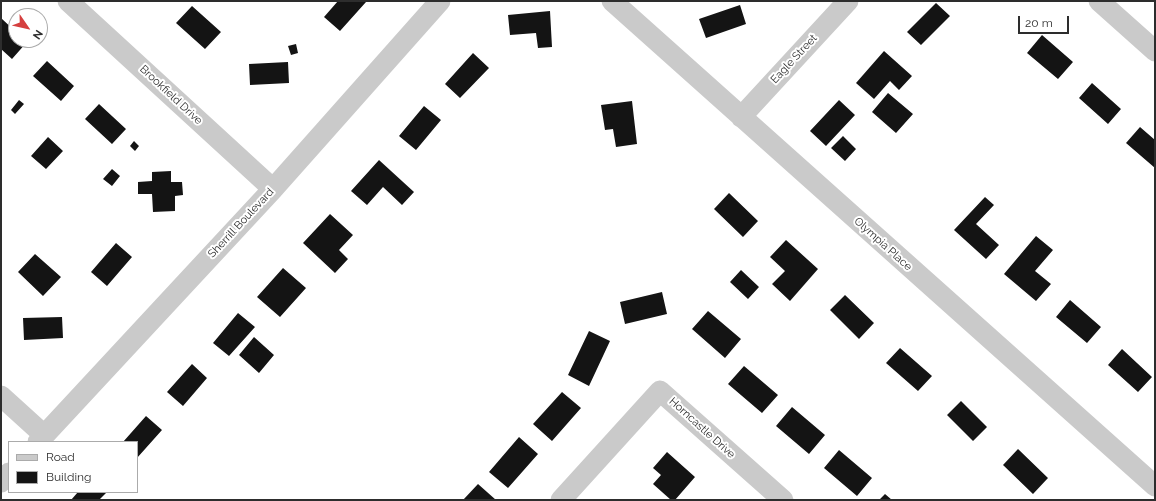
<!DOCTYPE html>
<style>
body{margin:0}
#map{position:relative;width:1156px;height:501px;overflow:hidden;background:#fff;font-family:Raleway,sans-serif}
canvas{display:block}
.frame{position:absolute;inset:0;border:2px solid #2d2d2d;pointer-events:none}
.legend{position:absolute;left:8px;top:441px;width:130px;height:52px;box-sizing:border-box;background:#fff;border:1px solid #ababab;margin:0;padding:5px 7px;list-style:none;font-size:12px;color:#2d2d2d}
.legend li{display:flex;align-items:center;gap:8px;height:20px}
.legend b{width:20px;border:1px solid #ababab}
.north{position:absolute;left:8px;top:8px;width:40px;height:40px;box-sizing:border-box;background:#fff;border:1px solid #ababab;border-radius:50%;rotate:124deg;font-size:11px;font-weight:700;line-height:16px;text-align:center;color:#2d2d2d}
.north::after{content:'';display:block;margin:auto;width:14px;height:18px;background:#d5403f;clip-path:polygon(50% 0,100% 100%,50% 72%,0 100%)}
.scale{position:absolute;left:1018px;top:16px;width:51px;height:18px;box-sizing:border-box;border:2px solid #2d2d2d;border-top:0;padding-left:5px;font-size:12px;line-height:14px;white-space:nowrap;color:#2d2d2d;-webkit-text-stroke:3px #fff;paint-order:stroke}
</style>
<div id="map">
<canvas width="1156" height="501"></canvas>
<div class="frame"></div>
<ul class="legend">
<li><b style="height:5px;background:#cacaca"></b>Road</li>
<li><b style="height:11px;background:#141414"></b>Building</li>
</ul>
<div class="north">N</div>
<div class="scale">20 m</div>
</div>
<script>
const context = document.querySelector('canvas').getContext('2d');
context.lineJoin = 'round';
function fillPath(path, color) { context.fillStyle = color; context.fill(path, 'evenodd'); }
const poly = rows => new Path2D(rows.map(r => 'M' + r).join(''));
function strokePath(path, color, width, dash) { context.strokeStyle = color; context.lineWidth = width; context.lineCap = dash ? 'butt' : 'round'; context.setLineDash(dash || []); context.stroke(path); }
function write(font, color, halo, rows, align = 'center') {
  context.font = font + ' Raleway,sans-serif'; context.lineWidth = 4; context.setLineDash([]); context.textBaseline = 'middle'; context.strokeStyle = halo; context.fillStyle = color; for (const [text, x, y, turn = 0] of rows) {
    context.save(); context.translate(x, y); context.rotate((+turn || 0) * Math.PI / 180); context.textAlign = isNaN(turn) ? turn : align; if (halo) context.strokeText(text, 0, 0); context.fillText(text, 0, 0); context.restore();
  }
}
fillPath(poly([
 [338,1,364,1,366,2,340,31,324,17],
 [936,3,950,16,921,45,907,32],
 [740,5,746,24,706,38,699,19],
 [192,6,221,32,205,49,176,23],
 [550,11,552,47,538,48,536,33,510,35,508,15],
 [1,18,16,32,16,40,25,40,27,42,12,59,1,49],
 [1042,35,1073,62,1058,79,1027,53],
 [296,44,298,53,291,55,288,46],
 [884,51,912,76,899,90,890,81,874,99,856,83],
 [473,53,489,68,460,98,445,84],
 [47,61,74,86,61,101,33,76],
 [288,62,289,83,250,85,249,64],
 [1092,83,1121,109,1108,124,1079,98],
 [888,93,913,114,896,133,872,112],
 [19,100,24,104,15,114,11,110],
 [839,100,855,115,826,146,810,131],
 [632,101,637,144,616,147,613,129,605,130,601,105],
 [99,104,126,129,112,144,85,119],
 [424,106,441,120,416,150,399,136],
 [1140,127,1155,140,1155,168,1126,143],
 [843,136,856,149,845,161,831,148],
 [48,137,63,151,46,169,31,156],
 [134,141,139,146,135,151,130,146],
 [379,160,414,192,402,205,383,187,367,205,351,191],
 [112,169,120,176,112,186,103,179],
 [171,171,171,182,182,182,183,195,175,196,175,211,153,212,152,194,138,194,138,182,152,181,152,172],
 [729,193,758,221,743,237,714,209],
 [985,197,994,205,976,224,999,245,986,259,954,230],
 [330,214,353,235,339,250,348,259,335,273,303,243],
 [1036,236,1053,250,1035,271,1051,284,1036,301,1004,274],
 [786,240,818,269,790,301,772,284,785,271,770,257],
 [116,243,132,257,107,286,91,272],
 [35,254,61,277,43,296,18,272],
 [283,268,306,288,280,317,257,297],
 [741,270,759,287,748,299,730,282],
 [662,292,667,314,625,324,620,302],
 [845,295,874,323,859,339,830,310],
 [1070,300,1101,327,1087,343,1056,317],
 [708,311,741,339,725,358,692,329],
 [238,313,255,327,229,356,213,343],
 [62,317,63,338,24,340,23,318],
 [589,331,610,341,589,386,568,375],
 [254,337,274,355,259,373,239,355],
 [900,348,932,376,918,391,886,363],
 [1122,349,1152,377,1138,392,1108,365],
 [192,364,207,378,183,406,167,392],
 [744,366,778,395,762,413,728,384],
 [562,392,581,408,552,441,533,424],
 [961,401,987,427,973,441,947,415],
 [792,407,825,435,809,454,776,426],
 [146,416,162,430,137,458,137,442,123,442],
 [519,437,538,454,508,488,489,472],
 [1018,449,1048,478,1033,494,1003,465],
 [839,450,872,478,857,496,824,468],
 [667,452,695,477,675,500,671,500,653,484,661,475,653,468],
 [478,484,496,500,463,500],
 [78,492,107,492,99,500,71,500],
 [885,494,892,500,879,500]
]), '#141414');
strokePath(poly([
 [68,1,273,189],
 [612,1,1155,486],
 [1099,1,1155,51],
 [741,117,848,1],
 [1,396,44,435],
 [38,442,273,189,440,1],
 [1,482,9,473],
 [561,500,660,391,783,500]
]), '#cacaca', 21);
write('11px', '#2d2d2d', '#fff', [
 ["Eagle Street",794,59,-47],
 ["Brookfield Drive",171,95,43],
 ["Sherrill Boulevard",241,223,-47],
 ["Olympia Place",883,244,42],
 ["Horncastle Drive",702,428,42]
]);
</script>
